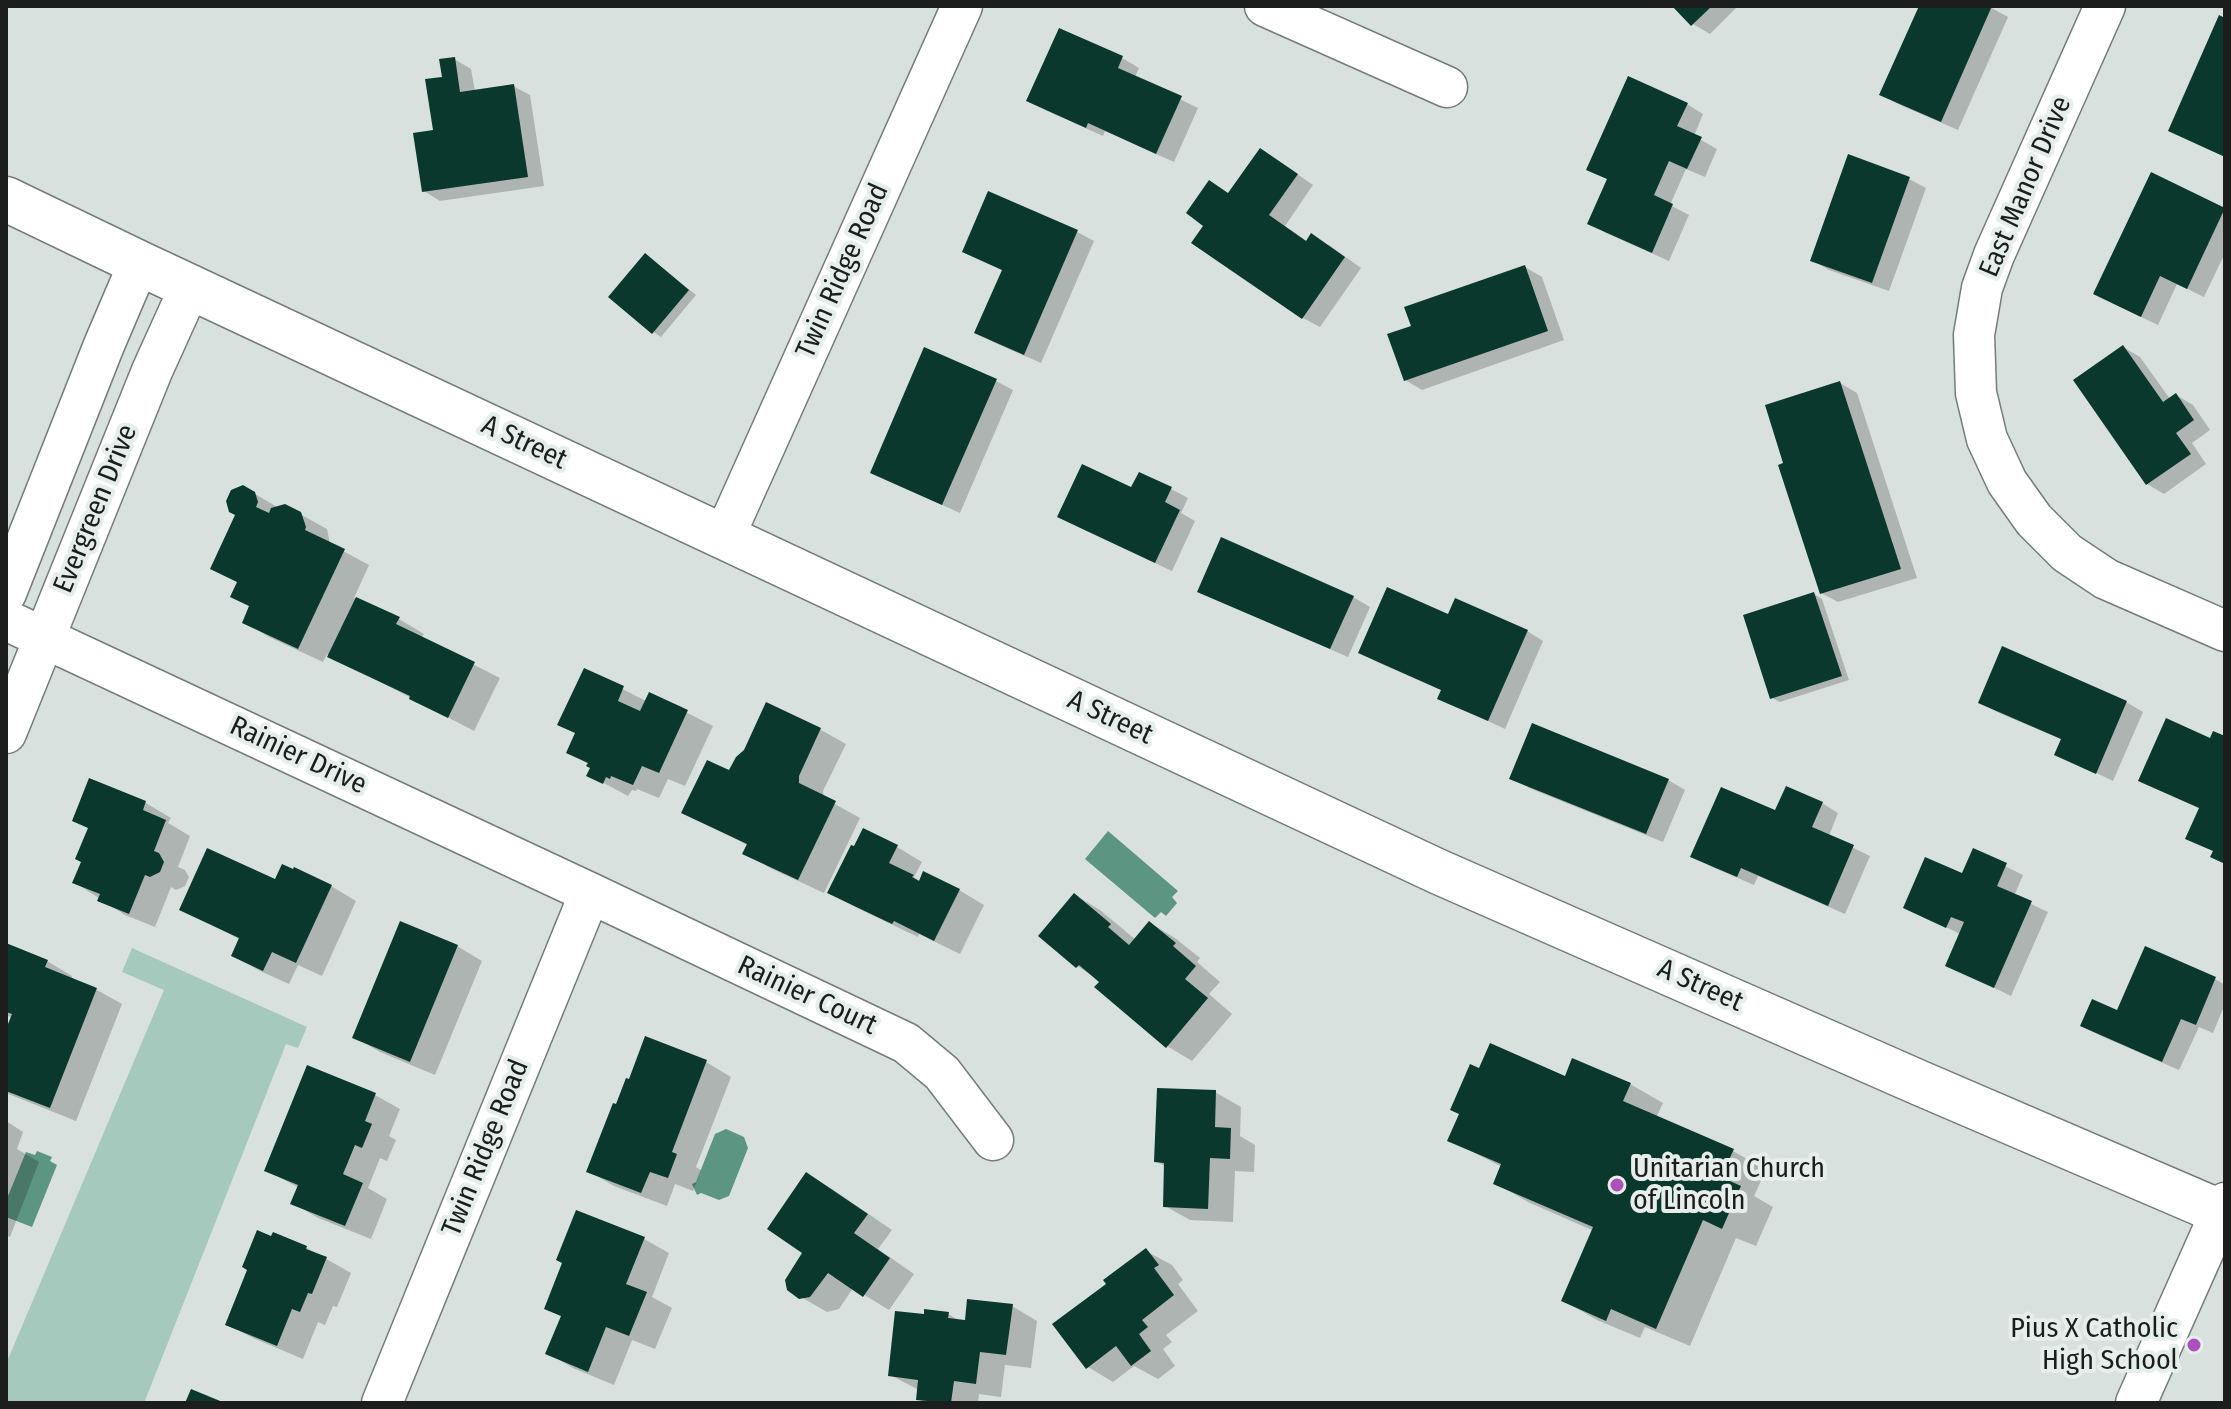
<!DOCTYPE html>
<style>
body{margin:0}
#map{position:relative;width:2231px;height:1409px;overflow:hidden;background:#d9e1de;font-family:"Fira Sans Condensed",sans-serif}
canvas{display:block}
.frame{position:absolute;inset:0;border:8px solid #1b1e1d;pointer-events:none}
</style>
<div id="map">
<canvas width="2231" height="1409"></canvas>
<div class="frame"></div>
</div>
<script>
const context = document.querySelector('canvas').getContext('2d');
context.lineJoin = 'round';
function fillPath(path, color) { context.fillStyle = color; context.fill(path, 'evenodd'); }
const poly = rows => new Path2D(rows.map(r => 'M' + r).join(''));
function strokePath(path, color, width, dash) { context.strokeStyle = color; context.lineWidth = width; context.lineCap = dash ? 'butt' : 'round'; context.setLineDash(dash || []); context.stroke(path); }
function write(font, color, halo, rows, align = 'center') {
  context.font = font + ' "Fira Sans Condensed",sans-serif'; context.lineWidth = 8; context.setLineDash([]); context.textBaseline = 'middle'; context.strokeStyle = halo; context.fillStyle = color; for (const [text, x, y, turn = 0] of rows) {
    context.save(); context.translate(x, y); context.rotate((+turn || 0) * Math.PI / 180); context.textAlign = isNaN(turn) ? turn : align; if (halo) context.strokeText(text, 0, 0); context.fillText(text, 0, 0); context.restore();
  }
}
fillPath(poly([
 [132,948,307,1027,298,1048,286,1044,144,1403,6,1403,6,1364,164,990,122,972]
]), '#a5c9bc');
fillPath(poly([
 [1108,831,1178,891,1172,897,1177,903,1166,916,1161,912,1155,918,1085,859],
 [726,1129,744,1137,748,1148,729,1196,719,1200,701,1193,697,1195,692,1184,696,1182,715,1134],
 [37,1151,52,1157,50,1161,57,1165,32,1227,6,1217,6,1201,26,1152,35,1155]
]), '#5c9582');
fillPath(poly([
 [1675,6,1738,6,1710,34,1693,24],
 [1921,6,1988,6,2008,17,1958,130,1898,104,1882,95],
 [1060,30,1122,58,1139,68,1135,77,1198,108,1174,162,1105,131,1103,136,1045,110,1029,100],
 [454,59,471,69,475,91,513,86,530,95,544,186,440,201,424,191,444,79],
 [1687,104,1703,114,1694,136,1717,149,1705,177,1686,169,1670,205,1689,215,1669,261,1606,233,1589,223,1609,180,1589,169],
 [1277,160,1313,185,1285,226,1308,242,1329,245,1361,268,1320,327,1303,318,1206,225,1229,194],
 [2152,174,2225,209,2225,253,2204,297,2177,284,2158,325,2112,303],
 [1909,179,1926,188,1889,291,1829,270,1812,260],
 [1077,232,1094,241,1041,363,993,342,977,333,1004,271,965,252],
 [646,255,696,295,661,337,653,332],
 [1525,267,1542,277,1564,340,1422,390,1405,380,1413,328],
 [2123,347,2140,357,2170,399,2176,395,2193,405,2210,430,2192,443,2206,464,2164,494,2147,484],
 [925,350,996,381,1013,390,960,513,889,481],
 [1840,383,1857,393,1917,578,1838,602,1821,593,1786,465],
 [243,487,279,508,300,514,327,529,330,544,369,565,354,598,399,619,424,634,421,638,500,678,474,731,327,654,323,662,269,637,244,622,251,607,239,583,212,568,238,514],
 [1171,489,1188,498,1181,513,1195,521,1172,571,1076,526,1132,490],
 [1814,594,1822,599,1849,680,1780,702,1772,698],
 [1353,597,1370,607,1348,657,1217,600],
 [1449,617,1527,631,1543,641,1505,729,1439,698,1443,691,1377,662,1361,653],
 [585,670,646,701,650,694,713,726,685,786,668,779,659,798,637,789,636,791,632,790,628,796,589,775,593,767,569,752,577,734],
 [1980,702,2126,702,2143,712,2113,781,2057,754,2063,740,1997,712],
 [767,705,821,730,846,744,823,791,824,798,860,818,824,893,770,868,745,853,749,846,684,812,730,772,745,751],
 [1512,778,1668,780,1685,790,1663,842,1529,788],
 [90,781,146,803,171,818,168,823,190,836,178,867,185,870,189,877,185,886,176,890,171,887,155,927,125,915,74,882,83,861,90,829,74,820],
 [1822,803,1838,813,1829,836,1870,856,1845,914,1758,876,1754,885,1710,866,1693,856,1776,813],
 [897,847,922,862,914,877,920,881,959,890,984,905,960,954,919,934,918,937,855,907,830,893,855,849],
 [1974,851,2023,875,2014,896,2048,912,2011,996,1947,965,1960,934,1905,907,1963,875],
 [276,882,331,886,356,901,322,976,298,965,289,984,258,970,233,955,241,940,181,909],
 [1075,895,1100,910,1136,940,1150,923,1175,938,1200,958,1197,962,1220,982,1209,994,1232,1014,1192,1061,1167,1046,1101,981,1077,966],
 [6,946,47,961,72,976,71,980,97,990,122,1004,76,1121,6,1093,6,1035,12,1018,6,1015],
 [457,946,482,961,435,1075,380,1052,354,1037],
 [2215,979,2225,985,2225,1004,2213,1033,2199,1027,2179,1070,2099,1035,2082,1026],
 [706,1062,731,1077,696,1167,701,1170,693,1191,675,1184,667,1206,614,1186,588,1171,617,1107],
 [1480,1070,1630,1084,1663,1103,1656,1118,1733,1151,1766,1170,1754,1196,1773,1207,1756,1246,1736,1238,1690,1346,1645,1327,1640,1338,1597,1320,1564,1301,1594,1231,1528,1202,1495,1183,1502,1167,1450,1140],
 [1215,1092,1241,1107,1240,1136,1255,1145,1254,1172,1235,1171,1233,1222,1190,1220,1165,1206,1166,1167,1156,1161],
 [375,1095,400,1109,389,1136,396,1140,387,1161,380,1158,368,1188,387,1199,371,1239,318,1218,293,1203,299,1188,266,1170],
 [6,1121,23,1132,17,1149,39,1162,10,1237,6,1235],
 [807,1174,832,1189,892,1230,878,1249,914,1274,889,1310,853,1288,839,1309,827,1312,801,1297,805,1253],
 [274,1235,307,1248,351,1273,337,1307,333,1306,325,1325,318,1322,303,1359,253,1338,227,1324],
 [644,1239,669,1253,652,1297,672,1308,655,1349,632,1340,614,1385,573,1368,548,1353,562,1317,546,1308],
 [1146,1251,1172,1265,1183,1280,1178,1284,1198,1311,1166,1335,1172,1342,1163,1349,1175,1366,1158,1379,1134,1366,1113,1382,1088,1367,1109,1284],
 [1012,1306,1037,1321,1031,1368,1005,1365,1001,1397,979,1394,978,1403,925,1403,918,1399,919,1390,890,1375,925,1317,948,1314,962,1322]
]), '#0003');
fillPath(poly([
 [1672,6,1712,6,1691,26],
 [1919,6,1992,6,1941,122,1879,95],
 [2219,15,2225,18,2225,157,2168,131],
 [1059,28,1123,56,1118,68,1182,96,1156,154,1088,123,1086,128,1026,101],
 [455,57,460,92,514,84,528,177,422,192,413,133,433,130,425,79,442,77,439,59],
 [1628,76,1688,103,1677,126,1702,137,1687,169,1669,161,1654,195,1673,204,1652,253,1587,224,1607,179,1586,170],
 [1260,148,1298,174,1269,215,1306,241,1311,233,1345,257,1302,319,1191,243,1203,226,1186,213,1209,180,1228,193],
 [1848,154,1910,177,1872,283,1810,261],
 [2151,172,2225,208,2187,289,2160,276,2141,317,2093,294],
 [988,191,1078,230,1024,355,974,333,1002,270,962,252],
 [645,253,689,290,652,334,608,297],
 [1525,265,1548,331,1404,381,1387,334,1411,326,1404,307],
 [2123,345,2163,402,2176,393,2194,420,2176,433,2191,454,2146,485,2073,380],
 [924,347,997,379,942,505,870,473],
 [1840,381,1901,569,1820,594,1778,465,1783,463,1765,405],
 [1082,464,1131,487,1139,472,1172,487,1165,502,1180,510,1155,563,1057,517],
 [243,485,255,492,258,502,256,507,269,513,271,508,285,504,301,512,306,527,305,530,345,549,298,649,242,623,249,606,230,597,237,582,210,569,235,515,229,512,226,501,231,490],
 [1221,537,1354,596,1330,649,1197,592],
 [1387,587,1448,614,1455,598,1528,630,1488,721,1437,699,1441,690,1358,653],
 [1814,592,1842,676,1770,699,1743,615],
 [356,597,400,617,396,624,475,662,448,718,409,699,410,696,327,657],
 [2002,646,2127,701,2096,774,2054,755,2061,739,1978,703],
 [584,668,624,686,618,701,640,711,649,692,688,710,659,773,642,766,633,785,611,776,610,779,606,777,603,784,586,776,590,768,586,766,588,763,566,753,575,733,557,725],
 [766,702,821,728,799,776,799,783,836,801,798,880,742,854,747,844,681,813,707,760,729,770,736,757,744,750],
 [2166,718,2210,738,2213,731,2225,736,2225,864,2210,857,2213,851,2185,839,2199,808,2138,781],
 [1532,723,1669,779,1646,834,1509,779],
 [89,778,146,801,143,810,166,820,154,851,159,853,164,862,160,872,150,877,145,875,129,914,97,901,100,894,72,883,81,862,75,859,88,828,72,821],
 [1786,786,1823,802,1812,827,1854,845,1828,906,1741,868,1737,877,1690,857,1721,787,1775,810],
 [863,828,898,845,889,863,914,875,912,877,919,881,923,871,960,889,934,941,894,921,892,924,827,893,851,845,854,846],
 [207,848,275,879,282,864,293,869,294,867,332,885,296,963,272,952,263,971,231,956,239,938,179,910],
 [1973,848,2007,863,1997,886,2032,901,1994,988,1945,966,1964,922,1951,917,1946,928,1903,908,1925,857,1962,873],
 [1074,893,1111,924,1108,927,1129,945,1149,921,1176,943,1173,946,1196,966,1185,979,1208,998,1166,1048,1094,987,1099,982,1079,965,1076,968,1038,936],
 [400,921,458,945,410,1062,352,1038],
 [6,943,48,960,45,967,97,988,50,1108,6,1091,6,1029,12,1014,6,1012],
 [2145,946,2216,977,2196,1025,2181,1019,2162,1062,2080,1026,2092,999,2117,1010],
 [645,1036,707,1060,672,1152,677,1154,668,1178,650,1172,641,1193,586,1172,613,1103,616,1104,626,1078,629,1079],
 [1490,1043,1565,1076,1572,1058,1631,1083,1623,1101,1734,1149,1721,1177,1741,1186,1722,1229,1703,1220,1656,1329,1611,1309,1606,1321,1561,1301,1593,1227,1493,1184,1501,1164,1447,1141,1459,1114,1450,1110,1470,1064,1479,1068],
 [307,1065,376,1093,365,1121,372,1124,362,1148,355,1145,343,1174,363,1183,345,1226,290,1204,298,1185,264,1171],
 [1157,1088,1216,1090,1215,1127,1231,1128,1230,1159,1210,1158,1208,1209,1163,1207,1164,1163,1154,1162],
 [806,1172,868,1214,854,1233,890,1258,863,1297,828,1273,810,1297,799,1299,787,1290,785,1280,802,1253,767,1229],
 [576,1210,645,1237,626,1284,647,1292,629,1336,606,1327,588,1372,545,1354,561,1316,544,1309,562,1263,556,1260],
 [257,1230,271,1236,273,1232,307,1246,306,1249,327,1257,312,1294,308,1293,300,1312,292,1309,277,1346,225,1325,247,1270,242,1267],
 [1146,1248,1159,1265,1154,1268,1174,1295,1142,1320,1148,1327,1139,1334,1151,1351,1131,1366,1116,1346,1086,1369,1052,1324,1106,1284,1103,1280],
 [967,1299,1013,1304,1006,1355,980,1352,976,1384,954,1381,951,1403,916,1400,918,1380,888,1376,895,1311,924,1314,924,1309,949,1312,948,1318,965,1320],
 [191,1389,225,1403,185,1403]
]), '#0b382c');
const street = poly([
 [1265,6,1447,87],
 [2105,6,1994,255,1982,288,1974,335,1976,393,1987,439,2007,482,2034,520,2067,553,2106,579,2225,631],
 [724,537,962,6],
 [6,593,104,345,139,263],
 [6,620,590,893,906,1043,942,1073,993,1140],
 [6,733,152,371,190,287],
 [382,1403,590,893],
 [2136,1403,2225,1203]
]);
const secondary = poly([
 [6,199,139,263,1439,872,1922,1084,2225,1214]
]);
strokePath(street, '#747c79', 43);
strokePath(secondary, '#747c79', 47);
strokePath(street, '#fff', 40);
strokePath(secondary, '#fff', 44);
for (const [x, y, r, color] of [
 [1617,1185,8,"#ab51bd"],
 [2194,1345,8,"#ab51bd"]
]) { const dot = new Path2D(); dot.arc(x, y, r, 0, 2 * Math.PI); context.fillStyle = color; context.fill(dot); strokePath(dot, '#e6eeeb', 3); }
write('28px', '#1b1e1d', '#e6eeeb', [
 ["East Manor Drive",2026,187,-67],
 ["Twin Ridge Road",843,271,-66],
 ["A Street",524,443,25],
 ["Evergreen Drive",96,509,-68],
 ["A Street",1110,718,25],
 ["Rainier Drive",298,756,25],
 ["A Street",1700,986,24],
 ["Rainier Court",807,996,25],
 ["Twin Ridge Road",486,1148,-68]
]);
write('28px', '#1b1e1d', '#e6eeeb', [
 ["Unitarian Church",1633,1169],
 ["of Lincoln",1633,1201],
 ["Pius X Catholic",2178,1329,"right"],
 ["High School",2178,1361,"right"]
], 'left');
</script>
